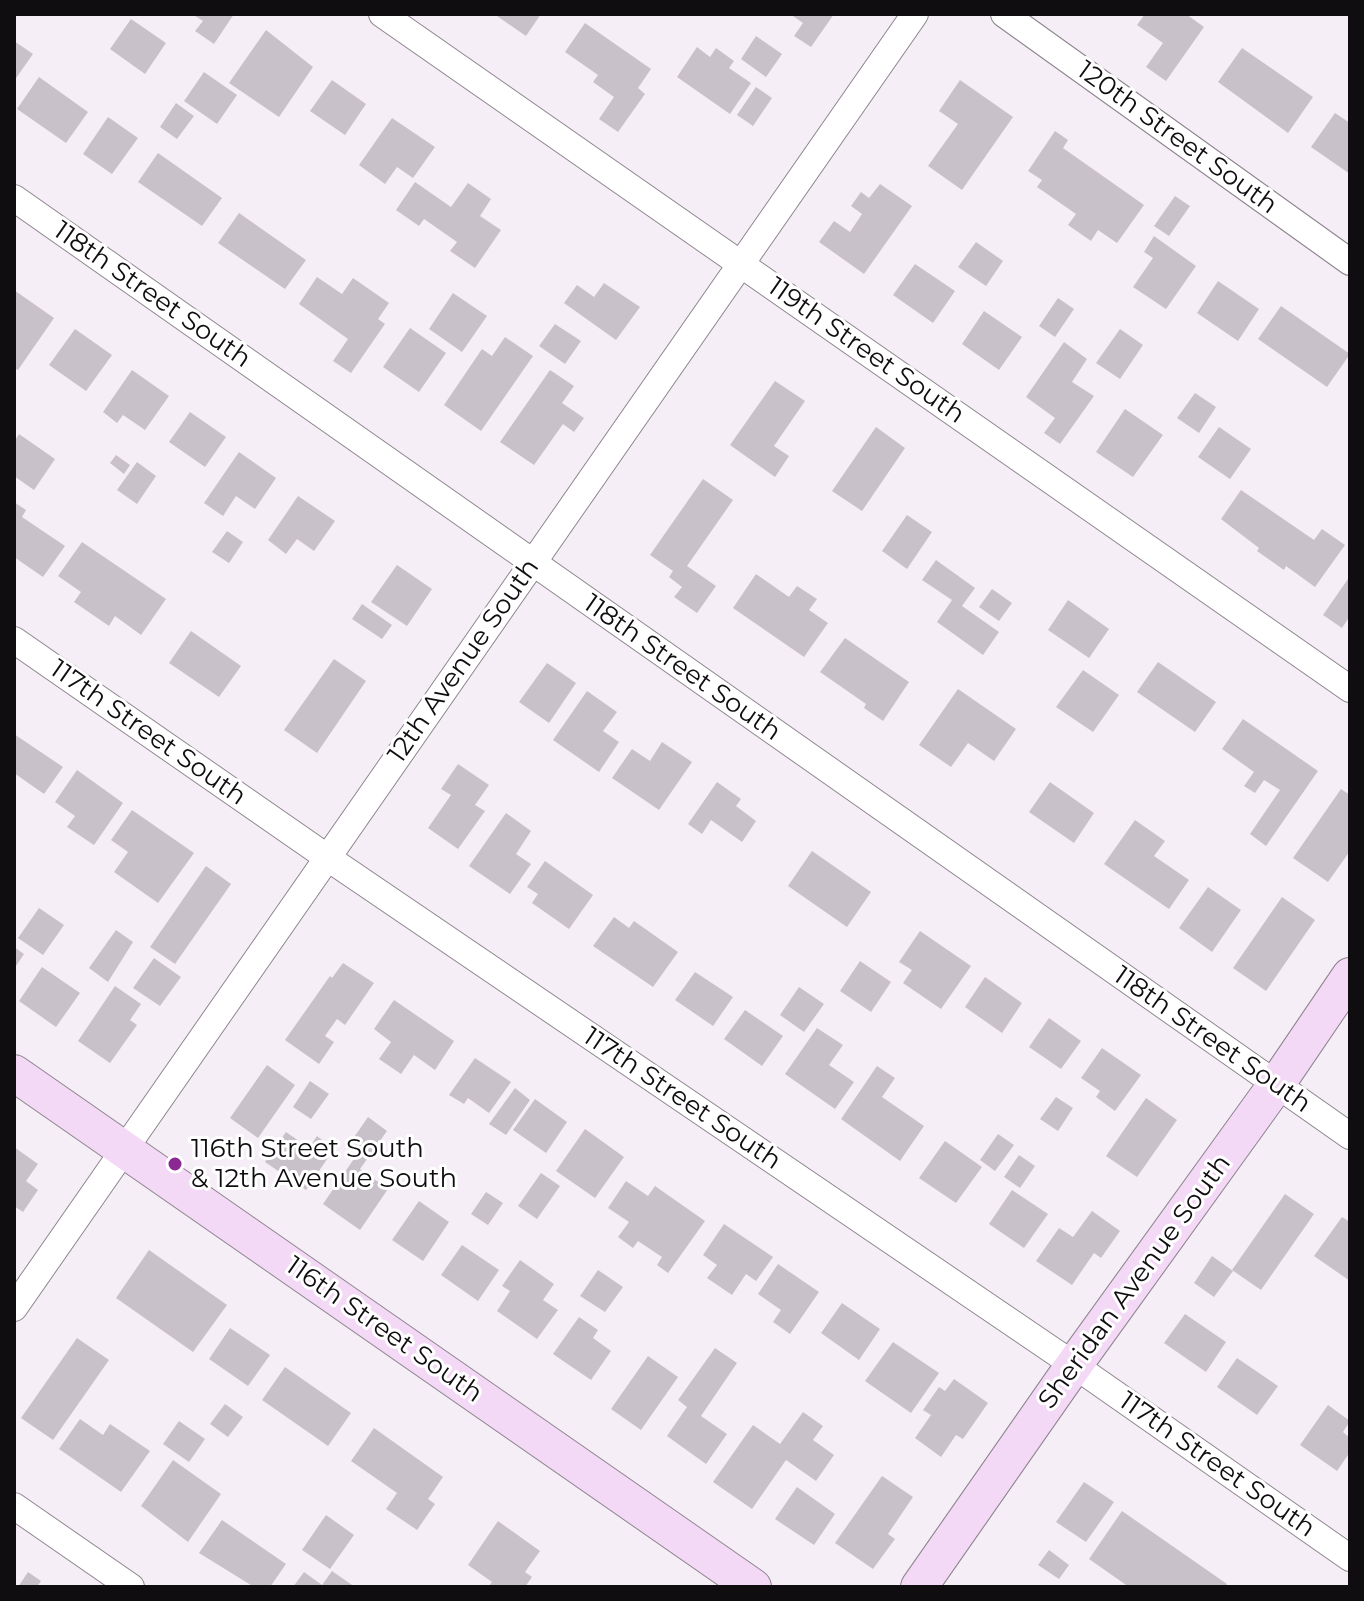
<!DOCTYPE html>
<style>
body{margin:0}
#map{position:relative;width:1364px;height:1601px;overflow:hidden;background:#f6eef6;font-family:Montserrat,sans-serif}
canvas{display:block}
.frame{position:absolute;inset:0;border:16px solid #100d10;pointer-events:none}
</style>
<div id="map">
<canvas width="1364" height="1601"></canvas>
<div class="frame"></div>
</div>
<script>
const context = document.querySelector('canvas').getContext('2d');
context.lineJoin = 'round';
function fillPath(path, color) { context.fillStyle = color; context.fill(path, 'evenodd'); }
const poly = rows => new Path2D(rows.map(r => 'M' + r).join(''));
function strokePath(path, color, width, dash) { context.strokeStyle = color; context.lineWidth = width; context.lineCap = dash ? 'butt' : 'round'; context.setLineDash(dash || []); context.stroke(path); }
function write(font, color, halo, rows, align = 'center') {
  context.font = font + ' Montserrat,sans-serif'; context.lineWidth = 6; context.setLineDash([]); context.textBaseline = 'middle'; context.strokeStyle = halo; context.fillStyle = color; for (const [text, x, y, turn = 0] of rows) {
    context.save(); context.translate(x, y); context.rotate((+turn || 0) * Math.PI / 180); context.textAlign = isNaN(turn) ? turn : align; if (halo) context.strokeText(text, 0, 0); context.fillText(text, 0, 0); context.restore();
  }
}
fillPath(poly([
 [192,14,234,14,214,44,195,31,203,21],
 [494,14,541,14,526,36],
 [790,14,834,14,811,47,794,36,803,23],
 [1145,14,1186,14,1204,27,1166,81,1146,67,1163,43,1137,25],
 [131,19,166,43,145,74,110,49],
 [585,23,651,69,638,88,645,94,618,132,599,119,614,97,593,82,598,75,565,52],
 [266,30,313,67,279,117,229,83],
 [756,36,782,54,766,77,741,59],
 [14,41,33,54,14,81],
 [697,47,710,57,716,48,734,61,729,68,751,83,730,114,677,77],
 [1242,48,1313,97,1288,133,1218,82],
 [204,72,237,95,217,124,184,101],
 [39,77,88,112,66,143,17,109],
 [332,80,366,104,345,135,310,111],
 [960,80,1013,117,962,190,928,166,958,124,939,111],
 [756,87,772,98,753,126,737,115],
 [176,103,194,116,177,139,160,127],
 [1335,113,1350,123,1350,174,1311,147],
 [108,117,138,138,112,174,83,154],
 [392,118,435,147,413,178,397,167,385,184,359,165],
 [1055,131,1068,140,1063,148,1144,205,1117,243,1098,230,1091,241,1068,225,1076,214,1037,187,1042,180,1028,171],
 [158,153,222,198,202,226,138,182],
 [415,182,451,207,468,183,491,199,480,216,501,230,475,268,450,251,457,242,424,219,419,226,396,210],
 [880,184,912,206,864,274,819,242,834,221,850,232,862,214,851,206,861,192,869,198],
 [1175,196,1190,206,1169,236,1154,226],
 [239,213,306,260,285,289,218,243],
 [1154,236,1196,266,1166,309,1133,287,1153,258,1144,252],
 [976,242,1003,261,986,286,958,267],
 [915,264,955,291,933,323,893,295],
 [317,277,342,294,353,278,389,303,378,319,385,324,351,373,333,361,348,339,299,304],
 [1218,281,1259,309,1238,341,1197,313],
 [604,283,640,307,616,340,564,303,577,285,594,297],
 [14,290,54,318,18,370,14,368],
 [453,293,487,316,462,352,429,329],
 [1058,298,1074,309,1055,337,1039,326],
 [1281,306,1350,354,1327,387,1258,339],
 [984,311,1022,337,999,370,962,344],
 [555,324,581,341,565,364,539,346],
 [410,328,446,353,419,392,383,367],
 [75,329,112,355,86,391,49,365],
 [1120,329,1143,345,1120,379,1096,363],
 [505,337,533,356,481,431,444,405,482,349,492,356],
 [1064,342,1087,359,1072,382,1094,396,1060,444,1044,433,1055,418,1026,397],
 [132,370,169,396,145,430,123,415,117,423,103,412],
 [550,370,574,386,562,403,584,418,574,432,563,424,534,465,500,442],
 [775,381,805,401,774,446,789,456,775,477,730,445],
 [1195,393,1216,407,1199,433,1177,418],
 [1125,409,1163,435,1133,477,1096,452],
 [190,412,226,437,205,467,169,442],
 [876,427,905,448,862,511,832,491],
 [1219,427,1251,449,1230,479,1198,457],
 [19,434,55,459,34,490,14,476,14,442],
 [239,452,276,478,255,509,236,496,223,516,204,503],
 [116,455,130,465,124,474,110,463],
 [137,462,156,476,137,504,117,490],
 [703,479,733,500,687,566,716,586,697,613,674,597,682,587,669,577,673,571,650,555],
 [1241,490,1314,540,1322,529,1345,545,1315,587,1286,566,1284,570,1257,551,1259,548,1221,519],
 [298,496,335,521,314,551,297,539,286,554,268,540],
 [14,502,26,510,22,517,65,546,43,577,14,557],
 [907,515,932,532,907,569,882,551],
 [227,531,243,542,229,563,212,552],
 [82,542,166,599,141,635,115,616,109,626,74,602,81,592,58,576],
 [936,560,975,588,962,606,999,632,983,655,937,622,952,600,922,580],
 [397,565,432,589,407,626,371,602],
 [756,574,789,597,797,586,817,599,809,610,828,623,804,657,733,608],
 [1350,576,1350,616,1342,628,1323,615],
 [992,589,1012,603,999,621,979,607],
 [1068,600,1109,629,1089,658,1048,630],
 [362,604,392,625,382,639,352,619],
 [191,631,241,666,219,697,169,663],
 [845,638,909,682,883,721,864,708,866,704,820,672],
 [334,659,366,681,317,753,284,730],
 [1158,662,1216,702,1195,732,1137,692],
 [547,663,576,683,549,723,519,702],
 [1083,670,1119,695,1093,732,1056,707],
 [958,689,1016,729,994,761,968,743,951,767,919,745],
 [587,691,617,712,603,731,619,742,599,772,553,740],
 [1243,719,1318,771,1266,846,1250,834,1280,790,1264,780,1255,793,1244,786,1254,772,1222,749],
 [14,734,63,767,44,794,14,773],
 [662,742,692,762,659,810,612,778,632,749,650,761],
 [458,764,489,785,475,805,485,811,458,849,428,828,451,795,441,789],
 [77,770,123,803,94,845,67,827,75,816,55,802],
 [717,782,741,799,736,806,756,821,742,842,711,820,702,834,688,824],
 [1050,782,1094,813,1074,843,1029,812],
 [1341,789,1350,795,1350,851,1328,882,1293,858],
 [132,810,194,853,158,903,114,872,128,852,111,840],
 [506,813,531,831,516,854,531,864,510,894,469,866],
 [1135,820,1165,841,1154,856,1189,880,1169,909,1104,864],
 [812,851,871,892,847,927,788,886],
 [545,861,593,895,569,929,532,903,538,894,527,887],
 [206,866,231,884,175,964,150,947],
 [1208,887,1241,910,1212,952,1179,928],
 [1282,897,1315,920,1266,991,1233,968],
 [39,908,64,925,43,955,18,938],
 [614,917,629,928,634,921,678,952,653,987,593,946],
 [116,930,133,942,108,982,89,968],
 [920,931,971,966,941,1009,903,983,912,970,899,962],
 [14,947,24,954,14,969],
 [154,958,181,977,160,1006,133,988],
 [860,961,891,982,871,1012,840,991],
 [343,963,374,983,345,1025,337,1019,325,1036,334,1042,319,1064,285,1040,330,976,332,978],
 [42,967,80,993,56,1027,19,1001],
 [695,972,733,997,713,1026,675,1000],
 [985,977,1022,1003,1002,1033,965,1007],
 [115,986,141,1004,130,1020,137,1025,110,1063,78,1041],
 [799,987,824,1004,804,1032,780,1015],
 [394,1000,454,1041,435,1070,414,1055,401,1074,379,1059,391,1042,374,1029],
 [745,1010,783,1036,762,1066,724,1039],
 [1049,1018,1081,1041,1061,1069,1029,1047],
 [817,1028,843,1045,829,1065,854,1082,835,1109,785,1074],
 [1102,1048,1141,1075,1115,1111,1096,1097,1100,1091,1081,1078],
 [475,1058,511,1082,489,1113,468,1098,464,1104,449,1095],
 [267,1065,295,1085,258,1138,230,1118],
 [877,1066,895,1078,882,1097,924,1126,900,1161,841,1119],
 [310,1081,329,1094,311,1119,293,1107],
 [515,1088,530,1100,506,1135,489,1124],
 [1056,1097,1073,1108,1058,1131,1040,1119],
 [1146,1098,1177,1120,1137,1177,1106,1156],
 [535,1099,567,1122,546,1153,513,1130],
 [368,1117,387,1131,360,1169,388,1189,360,1230,323,1204,358,1153,348,1146],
 [585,1129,624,1157,595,1198,556,1171],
 [286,1132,309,1148,317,1136,334,1149,306,1190,265,1162],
 [998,1134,1014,1145,995,1171,980,1160],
 [945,1141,982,1167,956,1203,919,1178],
 [14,1147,38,1164,26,1181,38,1190,23,1212,14,1206],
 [1019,1155,1035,1166,1020,1188,1004,1177],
 [541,1173,560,1186,537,1219,518,1206],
 [626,1181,648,1196,655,1186,705,1221,668,1273,657,1265,662,1257,638,1241,633,1248,618,1237,629,1222,608,1208],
 [1012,1190,1048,1214,1024,1248,989,1224],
 [486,1192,503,1203,488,1225,471,1214],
 [1285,1194,1314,1214,1261,1290,1232,1270],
 [419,1201,449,1222,423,1261,392,1240],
 [1092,1211,1120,1231,1101,1258,1094,1253,1072,1285,1036,1261,1059,1228,1073,1237],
 [1342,1217,1350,1222,1350,1281,1314,1256],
 [724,1224,773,1257,756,1281,746,1274,732,1295,707,1278,717,1265,703,1255],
 [462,1245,499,1270,478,1301,441,1275],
 [149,1250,227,1305,193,1352,116,1298],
 [1212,1256,1233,1271,1214,1297,1194,1283],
 [520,1260,554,1284,543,1300,558,1310,537,1339,497,1311,510,1291,502,1286],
 [778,1264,819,1292,790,1334,773,1322,781,1310,758,1294],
 [598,1270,623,1287,605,1312,580,1296],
 [842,1303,880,1329,859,1360,821,1333],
 [1185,1314,1226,1342,1206,1372,1164,1343],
 [579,1317,598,1330,593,1338,611,1351,591,1380,553,1354],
 [230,1328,270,1355,248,1386,209,1359],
 [77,1338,109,1360,53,1440,21,1418],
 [893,1342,939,1373,911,1413,865,1381],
 [715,1348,737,1363,701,1416,727,1434,706,1464,667,1436,687,1407,678,1400],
 [648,1356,678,1377,641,1430,611,1409],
 [1237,1358,1278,1386,1257,1415,1217,1387],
 [285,1367,351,1413,328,1446,262,1400],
 [954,1379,988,1403,963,1439,956,1435,941,1457,915,1438,931,1415,923,1410,939,1387,945,1391],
 [225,1404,243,1417,228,1437,210,1424],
 [1328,1405,1350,1421,1343,1432,1350,1438,1350,1452,1337,1471,1300,1445],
 [803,1412,823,1426,813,1440,834,1455,816,1481,786,1460,752,1509,713,1482,753,1425,780,1444],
 [80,1419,103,1435,110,1424,150,1451,121,1492,59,1449],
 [179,1421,205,1439,189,1462,163,1444],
 [374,1428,443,1477,428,1499,435,1504,417,1530,386,1509,397,1493,351,1461],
 [173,1460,221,1494,188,1542,141,1506],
 [882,1476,913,1497,888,1534,895,1539,873,1569,835,1543],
 [1084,1482,1114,1502,1086,1542,1056,1522],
 [797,1487,835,1514,814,1545,775,1519],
 [1122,1511,1227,1584,1225,1587,1129,1587,1089,1559],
 [326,1515,354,1535,330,1569,302,1550],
 [222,1520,286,1564,270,1587,254,1587,199,1553],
 [498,1521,540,1551,525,1572,532,1577,525,1587,488,1587,492,1582,468,1565],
 [1049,1550,1069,1565,1059,1579,1038,1565],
 [332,1571,355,1587,293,1587,304,1572,322,1585],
 [28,1572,41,1581,37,1587,18,1587]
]), '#c9c1c9');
const street = poly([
 [382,14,1350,689],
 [1004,14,1350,262],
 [14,198,1350,1136],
 [14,640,328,858,1074,1365,1350,1558],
 [14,1308,915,14],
 [14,1506,131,1587]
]);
const secondary = poly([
 [14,1073,753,1587],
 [919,1587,1074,1365,1276,1085,1350,976]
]);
strokePath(street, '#8c848c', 28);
strokePath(secondary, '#8c848c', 38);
strokePath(street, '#fff', 26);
strokePath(secondary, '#f4d9f6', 36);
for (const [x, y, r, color] of [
 [175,1164,8,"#8b2992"]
]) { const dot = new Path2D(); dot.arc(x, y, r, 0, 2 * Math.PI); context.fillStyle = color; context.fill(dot); strokePath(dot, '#fff', 3); }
write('26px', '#100d10', '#fff', [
 ["120th Street South",1177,138,36],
 ["118th Street South",152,295,35],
 ["119th Street South",866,351,35],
 ["12th Avenue South",464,661,-55],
 ["118th Street South",682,668,35],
 ["117th Street South",148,733,35],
 ["118th Street South",1212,1040,35],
 ["117th Street South",682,1099,34],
 ["Sheridan Avenue South",1135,1282,-54],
 ["116th Street South",384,1330,35],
 ["117th Street South",1217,1465,35]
]);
write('26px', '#100d10', '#fff', [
 ["116th Street South",191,1149],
 ["& 12th Avenue South",191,1179]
], 'left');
</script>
